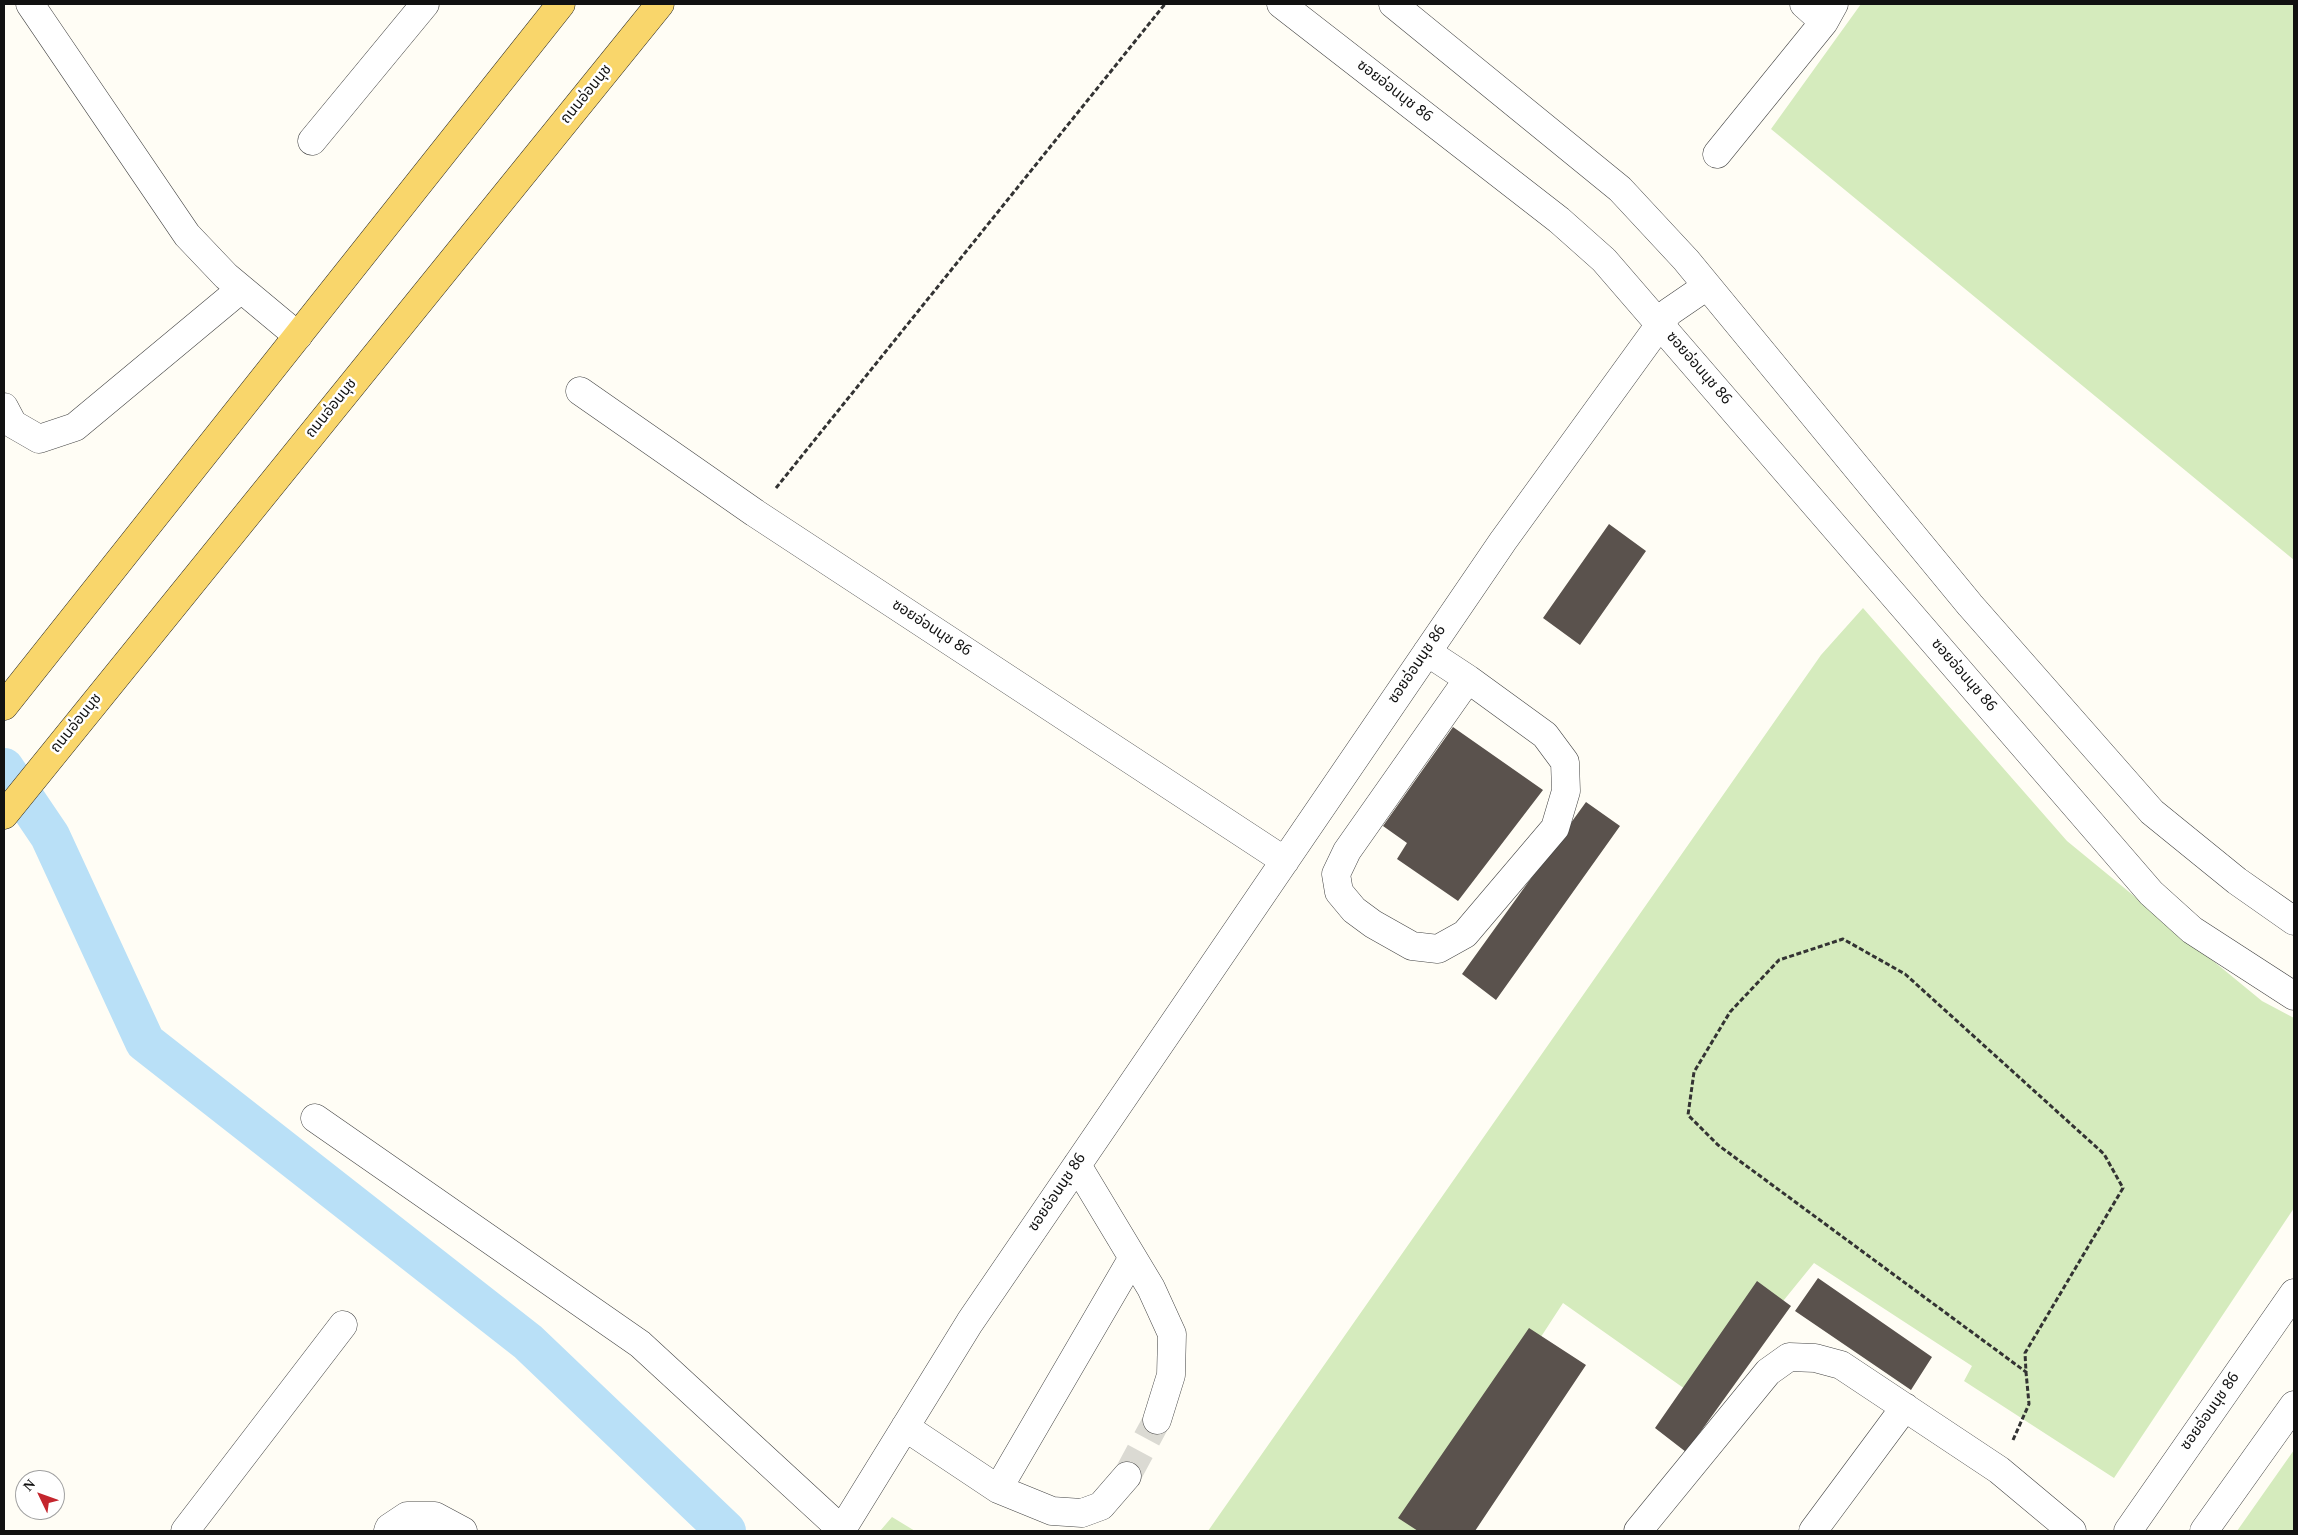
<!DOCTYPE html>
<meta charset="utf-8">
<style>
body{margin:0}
#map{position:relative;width:2298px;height:1535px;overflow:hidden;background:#fffdf5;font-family:Georgia,serif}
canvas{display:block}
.frame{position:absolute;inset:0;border:5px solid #111;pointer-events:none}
.north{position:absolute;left:15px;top:1470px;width:50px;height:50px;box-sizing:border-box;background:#fff;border:1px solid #a0a0a0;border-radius:50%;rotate:312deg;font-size:14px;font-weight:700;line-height:20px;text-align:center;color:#111}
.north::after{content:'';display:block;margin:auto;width:18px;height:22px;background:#c4262e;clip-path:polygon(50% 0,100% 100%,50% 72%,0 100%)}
</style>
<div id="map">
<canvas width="2298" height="1535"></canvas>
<div class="frame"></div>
<div class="north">N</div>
</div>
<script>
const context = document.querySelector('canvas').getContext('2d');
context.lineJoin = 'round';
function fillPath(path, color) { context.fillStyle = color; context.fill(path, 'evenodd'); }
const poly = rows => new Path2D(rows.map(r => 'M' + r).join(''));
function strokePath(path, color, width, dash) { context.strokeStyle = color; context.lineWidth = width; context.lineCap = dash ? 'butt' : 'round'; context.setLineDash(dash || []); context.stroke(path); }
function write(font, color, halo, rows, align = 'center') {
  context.font = font + ' Georgia,"Noto Sans Thai",serif'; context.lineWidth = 5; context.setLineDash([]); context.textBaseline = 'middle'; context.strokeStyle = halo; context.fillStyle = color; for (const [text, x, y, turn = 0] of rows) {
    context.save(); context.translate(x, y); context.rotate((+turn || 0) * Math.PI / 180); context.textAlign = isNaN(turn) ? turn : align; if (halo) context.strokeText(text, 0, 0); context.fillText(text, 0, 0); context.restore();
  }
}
fillPath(poly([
 [1861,4,2294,4,2294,560,1771,129],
 [1863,608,2067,841,2262,1001,2294,1018,2294,1208,2114,1478,1964,1381,1972,1366,1814,1263,1702,1401,1563,1303,1427,1512,1452,1531,1208,1531,1821,655],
 [2294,1450,2294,1531,2237,1531],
 [892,1517,915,1531,880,1531]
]), '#d5ebbd');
strokePath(poly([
 [4,768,50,836,145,1042,528,1342,726,1531]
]), '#b9e0f7', 40);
fillPath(poly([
 [1609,524,1646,551,1580,645,1543,618],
 [1453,727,1543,790,1458,901,1397,859,1407,843,1383,826],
 [1586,802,1620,826,1496,1000,1462,974],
 [1818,1278,1932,1357,1911,1390,1795,1311],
 [1757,1281,1791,1306,1686,1452,1655,1428],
 [1529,1328,1586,1365,1475,1531,1418,1531,1398,1518]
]), '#5a524d');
strokePath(poly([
 [1127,1476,1157,1420]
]), '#dbdad3', 28, [28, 14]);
const minor = poly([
 [30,4,187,235,226,276,298,336],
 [1281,4,1559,220,1604,260,2151,893,2192,930,2294,996],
 [1393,4,1620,189,1686,260,1970,605,2152,812,2237,881,2294,921],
 [1804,4,1824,22],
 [312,141,425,4],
 [1717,154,1824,22,1834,4],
 [580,391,755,513,1285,861],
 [4,407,13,424,39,439,75,427,241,289],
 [1427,652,1468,679,1545,735,1565,762,1566,791,1555,828,1465,934,1438,949,1412,946,1373,924,1354,910,1339,892,1336,874,1347,851,1468,679],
 [315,1118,640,1344,842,1530],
 [1077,1165,1151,1288,1172,1334,1171,1375,1157,1420],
 [905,1427,998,1489,1052,1511,1082,1513,1101,1506,1127,1476],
 [998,1489,1132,1259],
 [185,1531,343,1325],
 [388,1531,389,1528,407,1516,435,1516,463,1531],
 [841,1531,970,1322,1503,541,1669,312,1707,286],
 [1638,1531,1768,1372,1789,1357,1815,1358,1841,1365,1999,1470,2072,1531],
 [1813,1531,1905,1407],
 [2128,1531,2294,1293],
 [2204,1531,2294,1405]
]);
const major = poly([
 [4,706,561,4],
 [4,815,660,4]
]);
strokePath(minor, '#444', 29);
strokePath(major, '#222', 29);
strokePath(poly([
 [776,488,1165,4],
 [2013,1440,2029,1404,2026,1372,2025,1353,2123,1188,2104,1154,1905,974,1843,939,1779,960,1730,1012,1694,1072,1688,1115,1718,1145,2026,1372]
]), '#333', 3, [5, 2.5]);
strokePath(minor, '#fff', 28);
strokePath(major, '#f9d66b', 28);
write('15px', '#111', '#fff', [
 ["ซอยอ่อนนุช 86",1394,92,38],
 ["ถนนอ่อนนุช",587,95,-51],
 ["ซอยอ่อนนุช 86",1698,369,49],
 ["ถนนอ่อนนุช",332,409,-51],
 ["ซอยอ่อนนุช 86",931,629,33],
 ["ซอยอ่อนนุช 86",1418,665,-56],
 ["ซอยอ่อนนุช 86",1963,676,49],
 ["ถนนอ่อนนุช",77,724,-51],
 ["ซอยอ่อนนุช 86",1058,1193,-56],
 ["ซอยอ่อนนุช 86",2211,1412,-55]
]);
</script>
